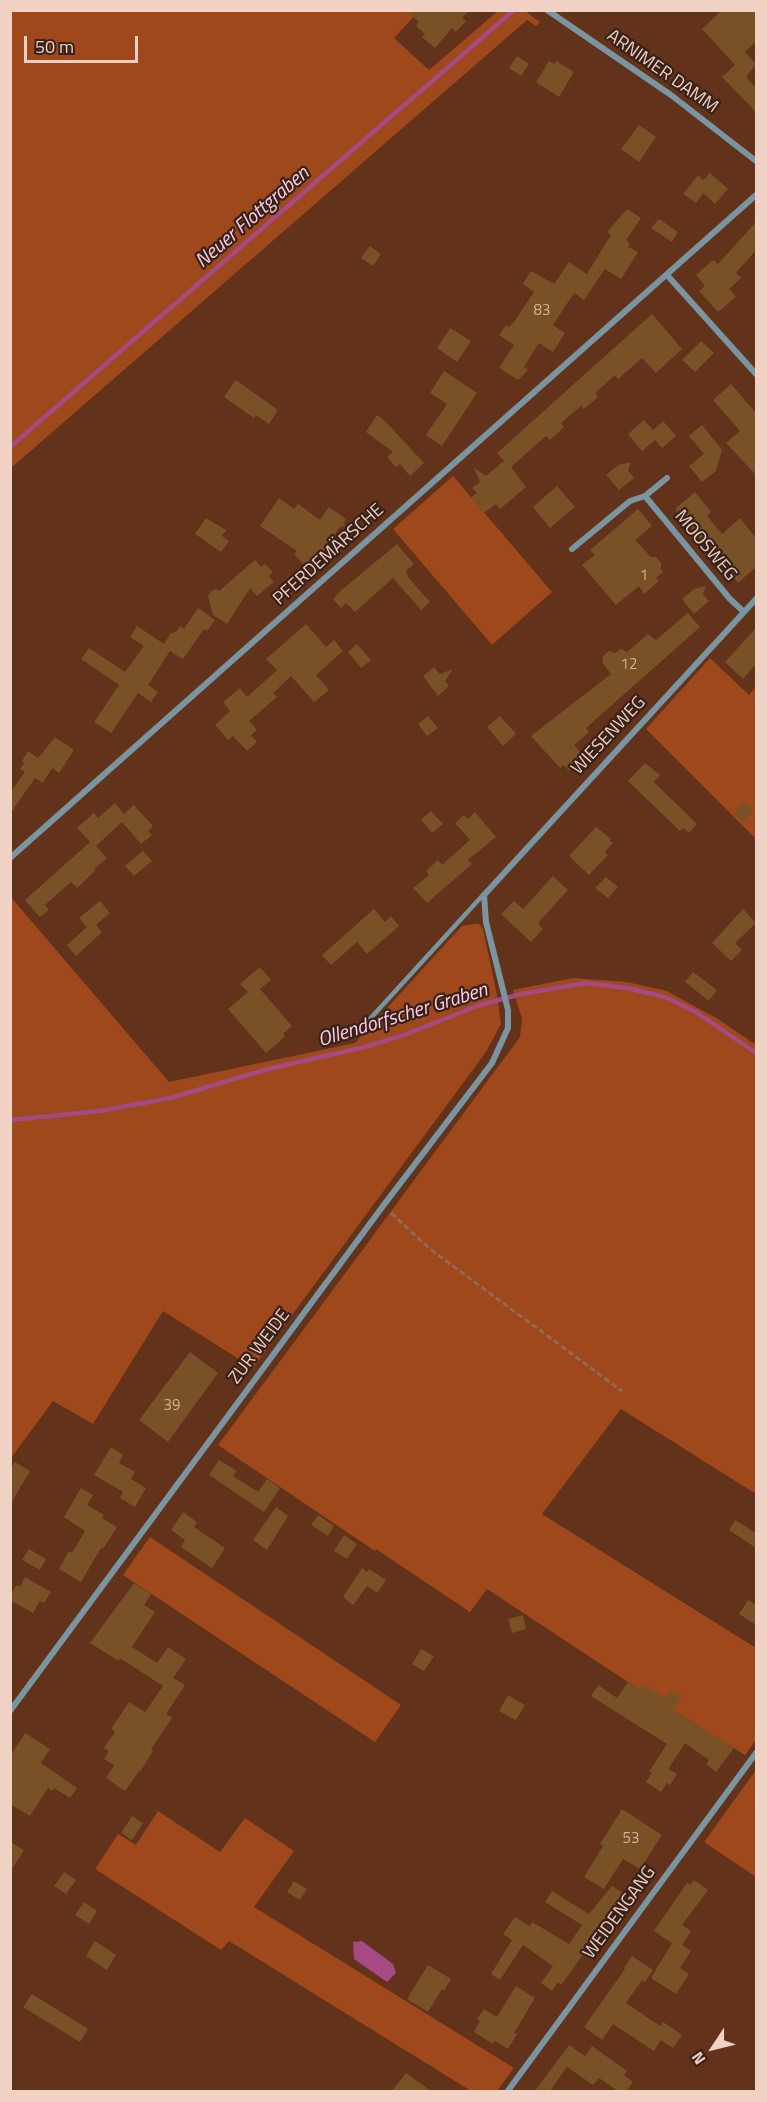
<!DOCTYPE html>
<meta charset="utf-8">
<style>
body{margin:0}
#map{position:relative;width:767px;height:2102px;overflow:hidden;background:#62321a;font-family:"Titillium Web",sans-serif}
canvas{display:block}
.frame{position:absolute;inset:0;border:12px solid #f0d1c3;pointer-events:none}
.north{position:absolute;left:683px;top:2018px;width:60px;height:60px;-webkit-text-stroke:4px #382117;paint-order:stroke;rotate:235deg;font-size:16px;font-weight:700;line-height:24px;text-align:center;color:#f0d1c3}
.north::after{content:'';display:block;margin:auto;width:21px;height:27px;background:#f0d1c3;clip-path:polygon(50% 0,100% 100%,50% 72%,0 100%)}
.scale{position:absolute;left:24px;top:36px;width:114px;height:27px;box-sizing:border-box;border:3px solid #f0d1c3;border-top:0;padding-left:8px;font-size:18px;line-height:21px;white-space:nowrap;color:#f0d1c3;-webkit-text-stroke:4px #382117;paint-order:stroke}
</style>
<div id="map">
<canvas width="767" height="2102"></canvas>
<div class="frame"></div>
<div class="north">N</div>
<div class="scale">50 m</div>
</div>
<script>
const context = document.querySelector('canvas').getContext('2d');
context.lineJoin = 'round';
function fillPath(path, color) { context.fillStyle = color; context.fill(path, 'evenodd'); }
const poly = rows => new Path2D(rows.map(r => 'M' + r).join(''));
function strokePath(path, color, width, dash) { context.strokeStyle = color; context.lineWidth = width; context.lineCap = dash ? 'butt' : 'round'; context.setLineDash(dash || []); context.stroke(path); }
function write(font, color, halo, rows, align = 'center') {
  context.font = font + ' "Titillium Web",sans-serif'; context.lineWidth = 4.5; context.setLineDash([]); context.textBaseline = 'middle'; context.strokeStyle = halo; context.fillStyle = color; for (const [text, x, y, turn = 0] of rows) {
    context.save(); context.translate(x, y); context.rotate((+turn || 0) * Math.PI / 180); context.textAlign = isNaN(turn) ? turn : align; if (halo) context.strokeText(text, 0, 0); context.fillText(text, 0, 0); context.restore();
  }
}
fillPath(poly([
 [11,11,419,11,394,38,429,70,498,11,525,11,540,22,536,26,527,20,11,468],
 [453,476,552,592,492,645,393,529],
 [710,658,749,695,756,687,756,839,646,729],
 [10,896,169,1082,355,1043,462,926,474,924,479,924,483,929,497,995,501,1024,486,1052,253,1368,163,1311,93,1424,53,1401,11,1458],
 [573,978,627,982,667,991,718,1019,756,1045,756,1494,621,1409,542,1514,756,1648,756,1740,745,1755,628,1682,487,1589,470,1612,376,1549,375,1551,218,1445,520,1037,522,1019,513,990],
 [150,1537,401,1705,375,1742,123,1575],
 [756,1770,756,1877,704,1842],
 [158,1811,220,1852,245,1818,294,1851,254,1907,514,2068,497,2091,471,2091,229,1941,221,1950,95,1869,118,1834,136,1845]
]), '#9e481b');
fillPath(poly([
 [362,1941,393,1964,396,1973,387,1982,354,1959,353,1942]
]), '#a64a83');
strokePath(poly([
 [10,447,514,10],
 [10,1120,100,1111,170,1098,268,1069,365,1047,404,1035,480,1005,521,994,586,983,627,988,665,997,696,1012,756,1053]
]), '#a64a83', 4.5);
fillPath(poly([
 [406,10,469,10,462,18,466,21,456,32,452,28,435,48,422,37,425,34,416,26,419,22],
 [722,10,756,10,756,41,745,52,756,64,746,77,756,88,756,112,722,77,735,65,702,29],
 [517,56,529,64,521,76,509,68],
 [549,61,554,64,556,61,574,72,559,97,536,82],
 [639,125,656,137,639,162,621,149],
 [710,173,728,189,715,204,703,193,696,203,683,194,698,175,703,180],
 [627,209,641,218,626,240,630,244,628,247,638,252,621,279,605,269,584,300,574,293,553,325,565,333,553,352,539,343,524,367,528,370,518,380,499,368,514,345,499,335,506,325,509,327,514,322,534,292,523,284,531,271,554,284,569,262,587,274,611,235,607,232],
 [659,219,678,232,672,242,651,228],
 [756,222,756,250,736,273,741,278,729,289,736,297,718,312,699,291,705,286,696,275,713,260,718,264],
 [370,246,381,254,373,266,361,258],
 [652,314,682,349,656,373,642,358,618,379,615,375,595,393,598,397,584,409,581,406,561,423,564,427,550,440,546,436,511,467,526,487,500,509,496,504,484,513,471,497,477,493,472,488,480,482,474,468,486,476,504,461,497,453],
 [450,328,471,341,457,362,437,348],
 [701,341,714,353,695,372,682,360],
 [444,371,477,393,442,446,426,435,447,404,430,393],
 [236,380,278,410,269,424,256,415,254,418,224,397],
 [731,384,756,413,756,475,726,443,740,431,713,400],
 [377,415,384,420,424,463,410,476,400,464,396,467,387,457,393,452,366,432],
 [644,420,653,430,663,421,676,436,662,448,655,440,642,451,628,434],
 [702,425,722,450,716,471,702,482,689,466,704,454,689,436],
 [631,462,628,470,634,478,619,490,606,475,618,465],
 [557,486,575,507,550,528,533,507],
 [695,492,711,512,707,516,722,534,740,518,756,538,756,567,738,583,675,509],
 [279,498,294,509,298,504,320,520,329,507,346,519,344,522,345,526,340,527,326,547,328,549,306,567,294,554,297,551,260,526],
 [638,509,652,526,635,540,651,557,656,557,661,563,661,569,663,572,656,578,659,581,644,594,639,586,616,605,582,565,595,555,590,550],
 [206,518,226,530,222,536,229,541,221,552,195,534],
 [397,544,414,564,406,571,408,577,430,602,421,610,393,578,355,612,346,603,341,608,333,599,338,593],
 [255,560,261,567,265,564,273,572,269,576,274,582,257,596,250,588,227,624,213,615,208,595,212,591,216,589,219,591],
 [706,586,703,594,709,601,694,614,682,599,694,589],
 [198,608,215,620,207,631,204,629,183,659,170,651,148,685,158,692,151,702,138,693,111,733,94,722,119,685,81,659,89,648,125,672,144,646,130,637,137,626,164,644,171,633,176,632,180,626,184,629],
 [688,613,700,627,586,728,589,732,574,745,585,757,569,771,564,765,560,768,531,736,611,674,602,662,603,656,609,651,615,653,621,649,627,652,648,634,656,640],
 [306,624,326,647,334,640,343,651,316,675,329,690,314,702,291,676,273,693,277,697,249,721,257,730,251,735,257,742,247,751,233,736,228,740,215,725,230,711,223,702,240,688,247,697,277,670,266,659],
 [756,628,756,664,743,679,725,662],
 [357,644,371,660,361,668,348,652],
 [434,667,440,674,453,669,445,681,449,686,438,696,423,676],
 [428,716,438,728,427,736,418,724],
 [500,716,516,734,503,746,487,727],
 [55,737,74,750,59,773,52,768,43,783,35,778,10,814,10,793,25,772,20,769,24,763,22,761,28,751,38,758],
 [645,763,660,775,654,782,697,824,689,833,683,828,680,831,628,781],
 [744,802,753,810,743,822,734,814],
 [115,803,124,814,134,805,153,826,148,831,152,835,141,844,122,822,96,846,107,858,94,869,96,870,77,888,71,882,45,905,49,910,40,917,25,900,90,842,77,828,94,813,98,818],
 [431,811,443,824,432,833,421,820],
 [475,812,496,837,468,860,472,864,427,903,413,888,429,875,426,871,438,860,442,865,470,840,455,823,464,815,468,819],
 [596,827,611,839,609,840,613,843,605,852,608,855,589,875,569,856],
 [143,851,152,861,134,876,125,866],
 [553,876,568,890,538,923,543,929,531,942,501,914,514,901,523,909],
 [606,877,618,887,608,898,595,888],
 [100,901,110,913,96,925,102,932,76,956,67,945,87,927,79,918],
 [374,909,385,922,391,916,399,926,367,954,357,942,331,965,322,955],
 [743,909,756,923,735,943,742,950,731,961,712,943],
 [260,967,271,980,260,989,292,1026,283,1034,285,1036,279,1042,266,1053,228,1009,248,992,240,984],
 [693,972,717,990,709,1001,685,982],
 [190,1352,218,1373,168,1442,139,1420],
 [111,1447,123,1455,119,1463,135,1472,131,1479,146,1488,135,1507,120,1498,123,1492,94,1475],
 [219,1460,237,1471,233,1476,258,1492,267,1479,280,1488,264,1512,209,1475],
 [15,1462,30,1471,10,1505,10,1469],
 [81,1488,93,1495,87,1505,104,1515,102,1518,117,1527,103,1549,101,1548,81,1582,59,1569,69,1551,72,1553,85,1531,64,1517],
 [276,1507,288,1516,267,1550,253,1540],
 [183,1512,197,1522,194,1527,225,1548,212,1568,181,1547,185,1540,171,1530],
 [318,1515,334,1526,328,1536,311,1525],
 [735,1520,756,1533,756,1548,729,1530],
 [344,1535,357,1544,347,1559,334,1551],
 [29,1549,46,1559,40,1570,22,1560],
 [362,1568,367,1572,369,1569,386,1580,377,1593,367,1586,353,1605,343,1597],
 [25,1577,51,1592,44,1603,40,1601,33,1613,10,1600,10,1595,17,1585,20,1587],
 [134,1583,151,1594,144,1605,155,1612,132,1647,157,1663,168,1647,186,1659,173,1678,185,1685,166,1714,172,1718,151,1749,153,1751,140,1772,139,1771,125,1791,106,1778,114,1765,104,1759,109,1751,104,1748,115,1732,111,1729,129,1702,145,1712,163,1686,120,1658,119,1661,90,1643],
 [748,1600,756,1605,756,1625,739,1614],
 [523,1615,526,1629,512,1633,508,1619],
 [421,1649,434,1656,424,1671,412,1664],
 [628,1682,639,1689,643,1684,666,1698,671,1690,682,1696,673,1710,734,1748,716,1772,706,1764,709,1760,685,1743,668,1769,677,1774,670,1785,667,1783,661,1792,646,1782,652,1773,649,1772,667,1744,591,1696,598,1685,617,1698],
 [508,1695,525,1705,516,1720,499,1711],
 [25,1733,50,1749,41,1763,77,1788,70,1798,54,1788,52,1791,48,1788,30,1816,10,1804,10,1756],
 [622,1809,662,1835,640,1869,623,1859,604,1889,584,1877,603,1846,600,1844],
 [132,1816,143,1823,132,1840,121,1833],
 [10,1842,24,1850,10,1872],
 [64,1872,76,1880,66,1894,54,1886],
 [694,1880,708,1890,682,1925,691,1931,682,1945,691,1951,680,1968,689,1974,676,1994,651,1978,672,1943,654,1931,687,1883,690,1885],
 [294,1881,307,1889,300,1900,287,1892],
 [612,1886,625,1894,609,1919,561,1985,558,1982,552,1991,541,1983,553,1966,523,1945,500,1980,491,1974,512,1940,503,1934,515,1917,530,1926,532,1922,569,1944,582,1925,545,1902,552,1891,589,1914],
 [84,1902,97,1911,89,1924,75,1915],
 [95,1941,116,1955,107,1970,86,1956],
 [632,1956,653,1970,645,1982,642,1980,626,2003,660,2026,663,2022,682,2035,673,2048,661,2040,654,2051,613,2024,602,2040,584,2027,625,1969,624,1968],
 [428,1965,451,1979,444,1991,442,1989,428,2012,407,1999],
 [516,1986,535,1998,514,2033,517,2034,508,2049,495,2041,493,2044,474,2032,480,2021,477,2019,484,2009,497,2017],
 [32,1994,88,2029,80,2042,23,2007],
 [569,2045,585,2056,592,2046,627,2071,624,2075,633,2082,626,2091,618,2091,599,2078,593,2085,567,2067,550,2091,535,2091],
 [406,2073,431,2091,392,2091]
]), '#795127');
strokePath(poly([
 [391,1213,430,1249,622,1391]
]), '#936955', 3, [6, 3]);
strokePath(poly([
 [358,1032,483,895]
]), '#7995a1', 4.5);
strokePath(poly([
 [547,10,671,95,756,161],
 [667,275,756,374],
 [645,496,730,599,744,612],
 [572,549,630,501,645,496,667,478],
 [10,858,756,195],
 [10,1711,383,1206,492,1063,508,1028,508,1010,486,922,484,895,756,599],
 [507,2092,756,1753]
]), '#7995a1', 6);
write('15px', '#d2b19c', null, [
 ["83",542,311],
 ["1",644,576],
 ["12",629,665],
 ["39",172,1406],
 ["53",631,1839]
]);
write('18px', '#f0d1c3', '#382117', [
 ["ARNIMER DAMM",662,72,35],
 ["MOOSWEG",705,546,50],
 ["PFERDEMÄRSCHE",329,555,-42],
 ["WIESENWEG",609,736,-47],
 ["ZUR WEIDE",260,1347,-53],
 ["WEIDENGANG",620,1913,-54]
]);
write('italic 20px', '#ffcbe7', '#382117', [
 ["Neuer Flottgraben",253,218,-41],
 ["Ollendorfscher Graben",403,1016,-17]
]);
</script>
